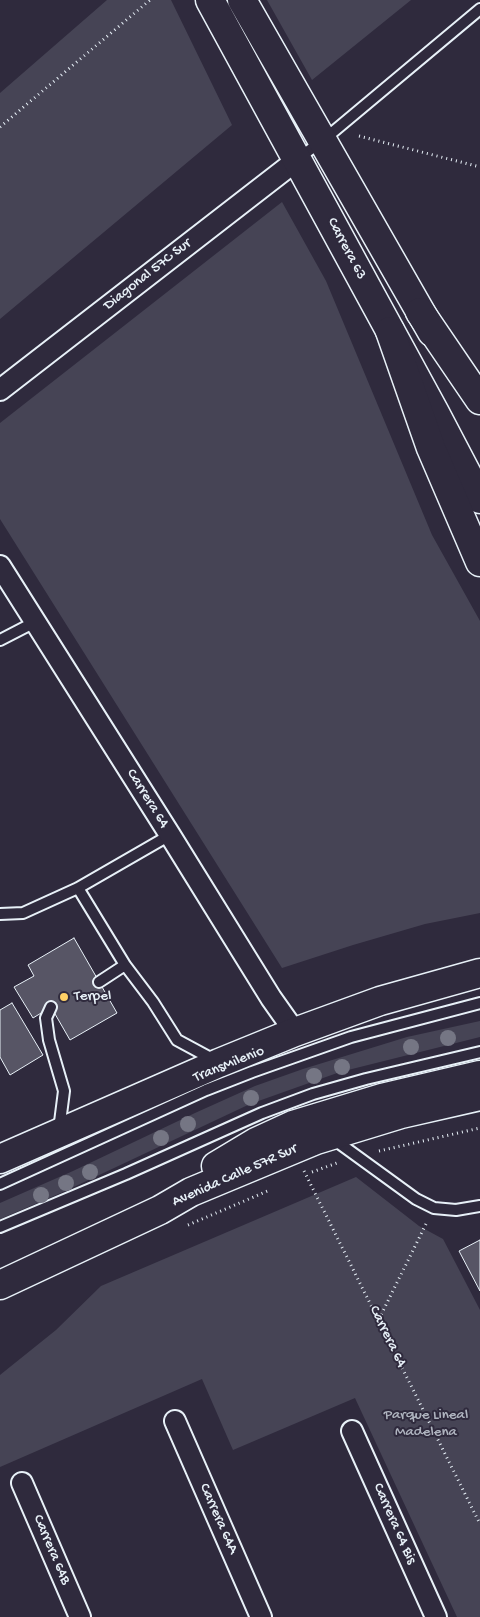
<!DOCTYPE html>
<style>
body{margin:0}
canvas{display:block;background:#2f2a3d}
</style>
<canvas width="480" height="1617"></canvas>
<script>
const context = document.querySelector('canvas').getContext('2d');
context.lineJoin = 'round';
function fillPath(path, color) { context.fillStyle = color; context.fill(path, 'evenodd'); }
const poly = rows => new Path2D(rows.map(r => 'M' + r).join(''));
function strokePath(path, color, width, dash) { context.strokeStyle = color; context.lineWidth = width; context.lineCap = dash ? 'butt' : 'round'; context.setLineDash(dash || []); context.stroke(path); }
function write(font, color, halo, rows, align = 'center') {
  context.font = font + ' "Gochi Hand",sans-serif'; context.lineWidth = 4; context.setLineDash([]); context.textBaseline = 'middle'; context.strokeStyle = halo; context.fillStyle = color; for (const [text, x, y, turn = 0] of rows) {
    context.save(); context.translate(x, y); context.rotate((+turn || 0) * Math.PI / 180); context.textAlign = isNaN(turn) ? turn : align; if (halo) context.strokeText(text, 0, 0); context.fillText(text, 0, 0); context.restore();
  }
}
fillPath(poly([
 [107,0,171,0,232,125,0,319,0,93],
 [267,0,411,0,312,80],
 [282,202,326,281,432,535,480,621,480,913,425,924,353,945,282,968,0,519,0,423],
 [480,1021,480,1037,340,1072,250,1104,63,1192,0,1219,0,1203,73,1171,195,1113,255,1086,303,1069,407,1037],
 [356,1177,419,1226,443,1239,480,1310,480,1617,457,1617,355,1398,233,1450,202,1379,0,1467,0,1375,56,1330,101,1286]
]), '#464455');
const building = poly([
 [74,938,117,1013,70,1040,51,1007,33,1018,14,987,34,976,28,965,74,938],
 [12,1003,43,1055,10,1075,0,1057,0,1010,12,1003],
 [480,1240,480,1291,459,1251,480,1240]
]);
fillPath(building, '#575565');
strokePath(building, '#e8f1f8', 1);
const lane = poly([
 [297,159,321,142,480,9],
 [0,640,35,622],
 [78,888,125,965],
 [0,914,23,913,78,888,170,835],
 [99,982,125,965,153,1002,177,1040,216,1061],
 [51,1007,46,1018,49,1040,64,1091,59,1130],
 [332,1138,416,1199,434,1208,456,1210,480,1206],
 [0,1184,206,1090,252,1072,351,1037,480,1003],
 [0,1227,126,1174,262,1113,313,1094,366,1079,480,1052]
]);
const street = poly([
 [0,390,297,160],
 [0,566,170,835,271,998,295,1032],
 [175,1421,261,1617],
 [352,1431,436,1617],
 [22,1483,80,1617]
]);
const secondary = poly([
 [210,0,435,413,480,499],
 [242,0,432,332]
]);
const highway = poly([
 [420,312,480,400],
 [390,331,431,448,480,562],
 [0,1159,219,1063,295,1032,380,1001,480,973],
 [216,1166,256,1142,293,1125,382,1098,480,1075],
 [0,1285,160,1210,191,1192,316,1140,401,1114,480,1096]
]);
strokePath(lane, '#e8f1f8', 14);
strokePath(street, '#e8f1f8', 24);
strokePath(secondary, '#e8f1f8', 31);
strokePath(highway, '#e8f1f8', 31);
strokePath(poly([
 [0,127,150,0],
 [359,136,480,167],
 [379,1151,480,1128],
 [304,1171,480,1524],
 [312,1172,337,1163],
 [188,1225,270,1190],
 [379,1319,427,1222]
]), '#e8f1f8', 3, [1, 4]);
strokePath(lane, '#2f2a3d', 10);
strokePath(street, '#2f2a3d', 20);
strokePath(secondary, '#2f2a3d', 28);
strokePath(highway, '#2f2a3d', 28);
context.fillStyle = '#757684';
for (const [x, y] of [
 [448,1038],
 [411,1047],
 [342,1067],
 [314,1076],
 [251,1098],
 [188,1124],
 [161,1138],
 [90,1172],
 [66,1183],
 [41,1195]
]) { context.beginPath(); context.arc(x, y, 8, 0, 2 * Math.PI); context.fill(); }
for (const [x, y, r, color] of [
 [64,997,5,"#ffd166"]
]) { const dot = new Path2D(); dot.arc(x, y, r, 0, 2 * Math.PI); context.fillStyle = color; context.fill(dot); strokePath(dot, '#2f2a3d', 2); }
write('15px', '#e8f1f8', '#2f2a3d', [
 ["Carrera 63",346,249,62],
 ["Diagonal 57C Sur",148,275,-38],
 ["Carrera 64",147,799,58],
 ["TransMilenio",229,1065,-22],
 ["Avenida Calle 57R Sur",235,1176,-24],
 ["Carrera 64",387,1337,64],
 ["Carrera 64A",218,1519,66],
 ["Carrera 64 Bis",394,1524,66],
 ["Carrera 64B",51,1550,67]
]);
write('15px', '#e8f1f8', '#2f2a3d', [
 ["Terpel",74,997]
], 'left');
write('15px', '#afb4bf', '#2f2a3d', [
 ["Parque Lineal",426,1416],
 ["Madelena",426,1433]
]);
</script>
